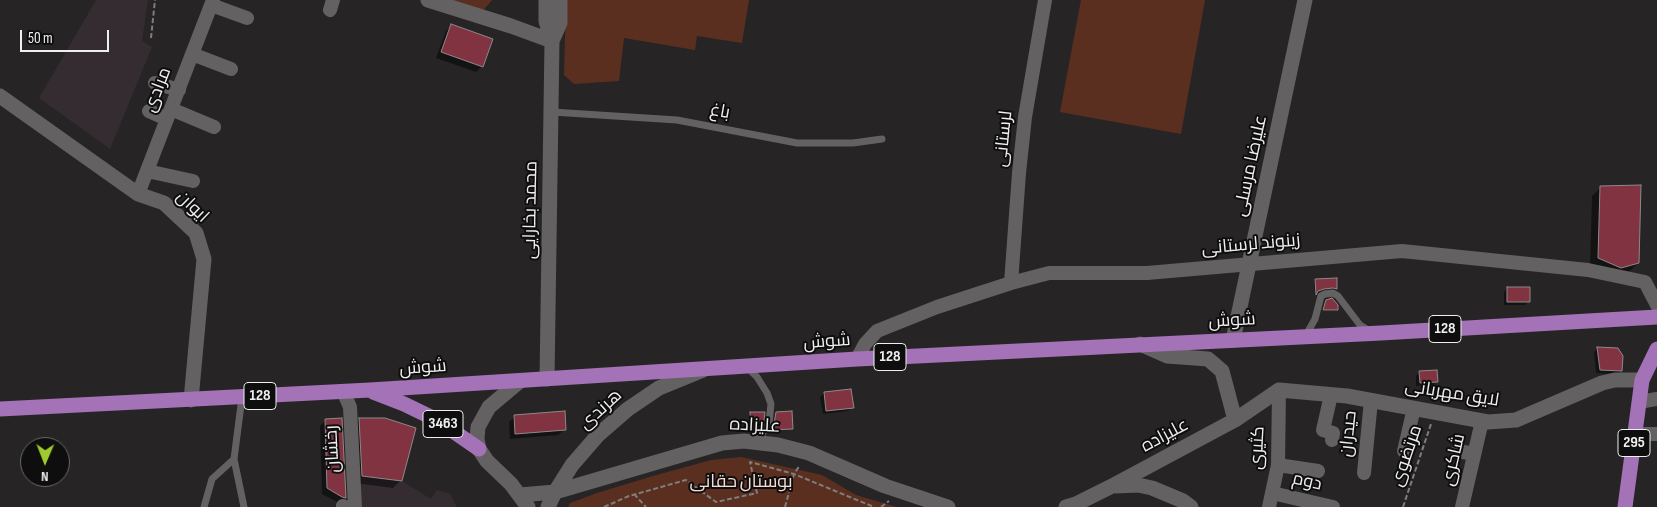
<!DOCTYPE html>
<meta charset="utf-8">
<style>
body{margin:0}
#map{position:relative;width:1657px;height:507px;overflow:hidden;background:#272425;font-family:"Sofia Sans Condensed",sans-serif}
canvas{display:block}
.north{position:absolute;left:20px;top:437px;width:50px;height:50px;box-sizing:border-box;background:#0f0e0e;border:1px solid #696868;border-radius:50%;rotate:181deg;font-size:14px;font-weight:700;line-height:20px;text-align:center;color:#f0efef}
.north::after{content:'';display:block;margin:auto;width:18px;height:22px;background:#9fca2d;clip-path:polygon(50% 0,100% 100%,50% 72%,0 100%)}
.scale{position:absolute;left:20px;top:30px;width:89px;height:22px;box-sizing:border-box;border:2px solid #f0efef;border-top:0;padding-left:6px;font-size:15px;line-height:18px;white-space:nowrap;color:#f0efef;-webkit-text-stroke:4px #0f0e0e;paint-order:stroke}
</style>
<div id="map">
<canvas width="1657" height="507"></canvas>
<div class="north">N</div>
<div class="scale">50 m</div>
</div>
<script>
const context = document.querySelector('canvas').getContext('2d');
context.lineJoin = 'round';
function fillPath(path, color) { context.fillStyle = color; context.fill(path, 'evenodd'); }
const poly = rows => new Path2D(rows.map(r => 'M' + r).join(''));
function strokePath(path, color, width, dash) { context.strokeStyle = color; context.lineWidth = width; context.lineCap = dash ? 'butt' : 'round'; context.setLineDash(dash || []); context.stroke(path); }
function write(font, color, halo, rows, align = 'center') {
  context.font = font + ' "Sofia Sans Condensed",Cairo,sans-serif'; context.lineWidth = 4; context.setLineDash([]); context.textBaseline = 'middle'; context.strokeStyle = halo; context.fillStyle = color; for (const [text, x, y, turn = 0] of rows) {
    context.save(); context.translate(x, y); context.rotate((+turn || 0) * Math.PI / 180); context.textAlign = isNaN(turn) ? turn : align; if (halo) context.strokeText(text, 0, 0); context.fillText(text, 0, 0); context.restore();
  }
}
fillPath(poly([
 [96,0,148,0,142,41,152,47,110,149,39,98],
 [359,475,402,481,431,499,437,490,450,494,457,507,361,507]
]), '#342c31');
fillPath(poly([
 [449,0,492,0,482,12],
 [566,0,749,0,742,43,697,36,695,50,624,38,619,81,574,84,564,75],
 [1081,0,1205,0,1181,134,1060,112],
 [741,457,822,475,856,495,897,507,568,507,570,503,597,493,653,476,711,460]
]), '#5b2f20');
fillPath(poly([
 [452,25,482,66,476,72,436,58,446,31],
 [1600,188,1638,263,1630,271,1613,275,1590,266,1592,196],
 [1336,279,1335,290,1331,289,1321,290,1315,295,1314,282,1315,280],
 [1507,289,1529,301,1525,305,1504,305,1504,292],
 [1326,301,1337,309,1336,311,1322,311],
 [1598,348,1621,370,1617,374,1596,373,1594,352],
 [1420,372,1437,381,1433,385,1416,386,1416,376],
 [824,393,852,407,848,411,823,414,820,397],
 [776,413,791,428,790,430,771,431],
 [751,414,757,429,756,431,750,431,749,415],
 [515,416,564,430,558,435,510,439,509,422],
 [360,419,401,480,393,488,355,483,352,427],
 [326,420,345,497,339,503,322,494,320,426]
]), '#0007');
const building = poly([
 [451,24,493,39,483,67,441,52,451,24],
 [1641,185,1639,263,1621,268,1598,258,1600,186,1641,185],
 [1337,278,1337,289,1333,288,1324,289,1318,291,1316,295,1315,279,1337,278],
 [1507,287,1530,287,1530,302,1507,302,1507,287],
 [1332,298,1338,305,1338,310,1323,310,1326,300,1332,298],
 [1597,347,1618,348,1623,356,1622,371,1600,370,1597,347],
 [1437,370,1438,382,1420,383,1419,371,1437,370],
 [851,389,854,408,826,411,824,392,851,389],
 [565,411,566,430,515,434,514,415,565,411],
 [792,411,793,429,771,430,774,424,776,412,792,411],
 [750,412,765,412,764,421,758,430,751,430,750,412],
 [342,418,346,498,342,497,327,488,325,419,342,418],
 [359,418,385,418,416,428,402,481,362,476,359,418]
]);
fillPath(building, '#813341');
strokePath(building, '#8d8a8a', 1);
strokePath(poly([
 [151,38,155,0],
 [634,494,646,507],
 [604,507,629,496,686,480,716,502,757,493,750,462,794,474,874,507],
 [785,507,794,474,800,465],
 [881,507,889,501],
 [1403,507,1431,424]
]), '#7f7d7d', 2, [5, 2.5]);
strokePath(poly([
 [552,112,677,120,797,143,853,143,882,139],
 [1306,335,1315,319,1321,296,1325,294,1333,293,1338,296,1360,325,1368,330],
 [747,367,757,377,767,393,771,404,769,423,761,436],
 [234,459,244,507],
 [204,507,212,479,234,459,242,397]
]), '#636162', 7);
strokePath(poly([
 [211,5,247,18],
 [330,10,333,0],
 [192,54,231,69],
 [155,83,179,90],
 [171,109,214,127],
 [149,111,167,119],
 [147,171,193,181],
 [138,194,213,0],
 [1011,283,1019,173,1025,117,1045,0],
 [857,359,865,344,877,331,937,307,1011,283,1049,273,1147,273,1402,251,1588,270,1645,282,1657,305],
 [343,391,350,407,355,507],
 [1331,395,1323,430,1333,433,1332,440],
 [1639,402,1657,399],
 [1635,434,1657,434],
 [1404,451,1414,408],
 [1458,451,1474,454],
 [1278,465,1318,471],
 [1364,473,1371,400],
 [1272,493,1333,507],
 [343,506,345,507],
 [1269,507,1278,465,1279,390],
 [1462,507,1482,421]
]), '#636162', 14);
strokePath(poly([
 [428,0,511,26,552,41],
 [546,0,546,21,552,41,547,379],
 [552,41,560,23,560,0],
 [0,96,138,194,164,203,196,233,204,259,191,400],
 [1233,340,1305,0],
 [1140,344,1167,356,1208,359,1222,371,1235,420],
 [520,381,489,407,478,427,477,439,479,449,487,461,511,484,528,507],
 [1116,486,1138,485,1152,488,1183,501,1191,507],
 [520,495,555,492,722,443,744,441,778,445,809,453,885,486,948,507],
 [548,507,555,492,572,465,598,435,628,409,659,388,703,370],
 [1066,507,1076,504,1110,487,1235,420,1279,390,1347,396,1488,422,1516,420,1602,383,1615,380,1642,380]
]), '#636162', 15);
strokePath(poly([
 [373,392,404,404,437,420,479,449],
 [0,409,370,390,857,359,1381,333,1657,317],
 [1625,507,1642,380,1657,349]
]), '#a372b7', 15);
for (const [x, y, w] of [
 [1445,329,32],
 [890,357,32],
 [260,396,32],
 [443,424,40],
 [1634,443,32]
]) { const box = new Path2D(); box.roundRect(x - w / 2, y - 13.5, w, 27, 4); context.fillStyle = '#0f0e0e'; context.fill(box); strokePath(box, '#f0efef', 1); }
write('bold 16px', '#f0efef', null, [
 ["128",1445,329],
 ["128",890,357],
 ["128",260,396],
 ["3463",443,424],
 ["295",1634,443]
]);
write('18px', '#f0efef', '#0f0e0e', [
 ["مرادی",158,90,-69],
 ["باغ",720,112,10],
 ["لرستانی",1004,139,-84],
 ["علیرضا مرسلی",1251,166,-78],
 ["ایوان",192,207,44],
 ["محمد بخارایی",531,210,-89],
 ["زینوند لرستانی",1251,245,-5],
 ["شوش",1232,321,-3],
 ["شوش",827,342,-4],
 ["شوش",423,368,-4],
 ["لایق مهربانی",1452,394,9],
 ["هرندی",601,410,-42],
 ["علیزاده",755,426,3],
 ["حیدران",1349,434,-84],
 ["علیزاده",1165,436,-28],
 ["کثیری",1258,448,-87],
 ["رخشان",333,449,-93],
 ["مرتضوی",1407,456,-71],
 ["شاکری",1454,460,-77],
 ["دوم",1307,482,13]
]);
write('18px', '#f5ded6', '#0f0e0e', [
 ["بوستان حقانی",741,482]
]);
</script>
